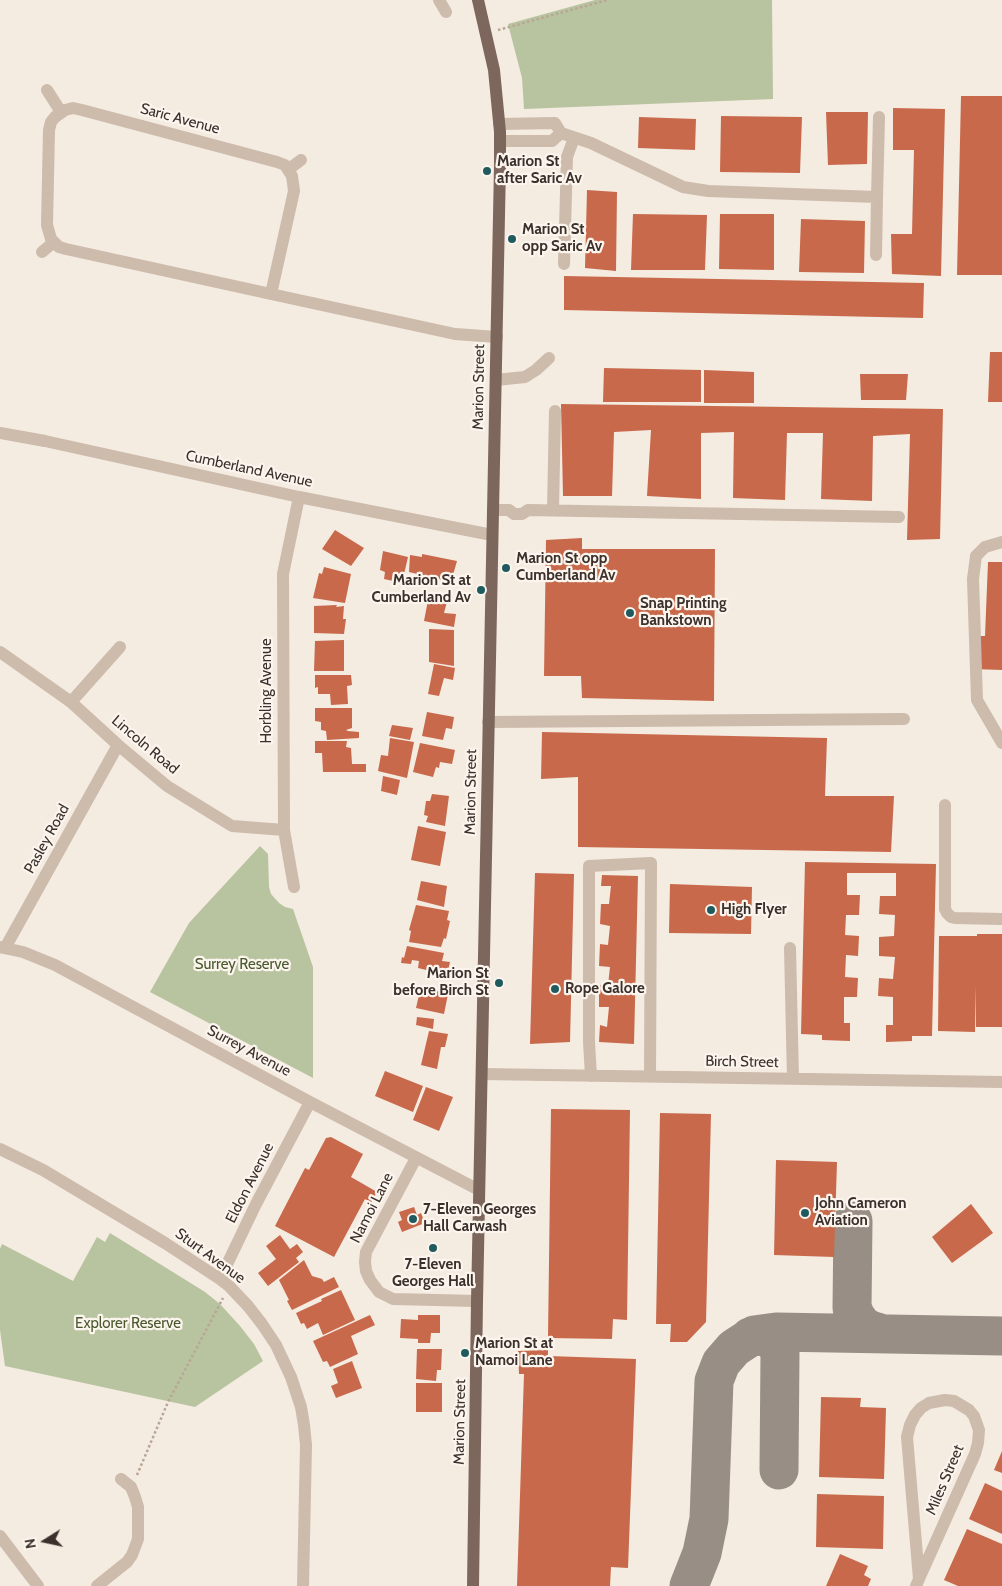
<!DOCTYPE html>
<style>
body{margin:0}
#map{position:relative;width:1002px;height:1586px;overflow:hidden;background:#f4ebe1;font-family:Cabin,sans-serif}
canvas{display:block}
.north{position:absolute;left:20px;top:1516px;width:50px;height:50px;-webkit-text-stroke:4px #fbf5ee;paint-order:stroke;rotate:260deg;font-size:14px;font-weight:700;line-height:20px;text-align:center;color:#3b302b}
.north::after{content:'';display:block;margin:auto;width:18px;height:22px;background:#3b302b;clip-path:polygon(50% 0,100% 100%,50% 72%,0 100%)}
</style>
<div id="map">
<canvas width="1002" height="1586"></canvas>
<div class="north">N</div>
</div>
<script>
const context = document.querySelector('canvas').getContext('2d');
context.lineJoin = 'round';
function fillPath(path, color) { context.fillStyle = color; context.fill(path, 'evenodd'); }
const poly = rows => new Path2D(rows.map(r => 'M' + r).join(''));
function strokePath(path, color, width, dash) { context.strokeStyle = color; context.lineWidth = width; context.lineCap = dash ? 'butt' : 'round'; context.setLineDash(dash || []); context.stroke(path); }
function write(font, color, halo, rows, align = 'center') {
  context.font = font + ' Cabin,sans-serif'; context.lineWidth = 4.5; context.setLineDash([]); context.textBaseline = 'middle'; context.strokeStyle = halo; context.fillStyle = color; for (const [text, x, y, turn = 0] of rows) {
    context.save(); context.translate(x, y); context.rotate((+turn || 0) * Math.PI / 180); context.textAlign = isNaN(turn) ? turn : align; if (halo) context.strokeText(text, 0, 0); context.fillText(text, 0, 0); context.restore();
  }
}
fillPath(poly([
 [595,0,772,0,773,99,524,109,522,78,508,24],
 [260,846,268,854,269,887,271,894,279,903,285,907,293,909,313,967,313,1078,150,992,189,923],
 [110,1233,205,1292,220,1304,240,1326,254,1344,263,1361,195,1407,5,1366,0,1330,0,1249,2,1244,73,1281,97,1237,105,1242]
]), '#b8c4a0');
strokePath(poly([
 [853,1221,852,1308,856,1317,862,1325,870,1330,880,1333],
 [750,1337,760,1336,769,1338,776,1344,780,1353,779,1470],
 [689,1586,702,1553,709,1519,714,1381,721,1363,734,1348,754,1335,776,1332,1002,1336]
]), '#988e86', 39);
fillPath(poly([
 [961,96,1002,96,1002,275,957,275],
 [893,108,945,109,941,276,892,274,891,234,912,234,914,150,893,150],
 [826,112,868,112,867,164,828,165],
 [721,116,802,117,800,173,720,172],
 [639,117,696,119,695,150,638,148],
 [587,190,617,192,616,271,585,268],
 [633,214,707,215,705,270,631,270],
 [720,214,774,214,774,270,719,269],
 [801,219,865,221,864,273,799,272],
 [564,276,924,283,923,318,564,310],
 [990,352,1002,352,1002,402,988,402],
 [604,368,701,370,701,402,603,402],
 [704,370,754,372,754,403,704,403],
 [860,374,908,374,906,400,861,400],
 [561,404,943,409,940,539,907,540,910,434,873,436,872,501,821,499,823,433,787,433,785,500,733,498,734,432,701,433,701,499,647,496,651,430,614,432,612,496,563,496],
 [335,530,364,548,351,566,322,549],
 [582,538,582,549,715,549,714,701,582,698,581,676,544,676,546,540],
 [383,551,408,557,402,583,384,579,385,572,380,570],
 [422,554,457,561,451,582,409,572,410,555,422,557],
 [988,562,1002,562,1002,670,973,669,975,636,985,636],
 [324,567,351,574,345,603,313,598,319,573,322,574],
 [429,595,448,598,444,613,456,614,454,627,424,621],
 [337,605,336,607,344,606,343,619,346,619,344,634,314,633,314,606],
 [429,629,454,630,454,666,429,662],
 [344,640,344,671,314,671,315,641],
 [434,664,455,668,453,680,444,678,439,696,428,694],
 [315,675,351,675,352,685,347,686,348,704,331,705,330,694,318,694,318,687,315,688],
 [315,708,352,708,352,728,346,730,348,731,359,732,359,738,327,740,326,731,321,730,321,722,315,721],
 [427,712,454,717,452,729,446,728,443,740,422,736],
 [392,725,413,728,410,740,389,736],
 [542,732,827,738,825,796,894,796,891,852,578,847,578,777,541,779],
 [390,738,414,742,407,778,378,771,381,755,388,756],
 [315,741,347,741,346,747,351,748,352,764,366,764,366,772,323,772,322,753,315,753],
 [420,743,455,750,452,764,440,762,439,768,436,767,433,777,413,772],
 [383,776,400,780,397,795,381,791],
 [432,794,449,796,445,826,426,822,428,816,424,815,426,801,430,801],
 [418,826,446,832,440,866,411,860],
 [805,862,936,864,932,1036,912,1036,912,1041,886,1042,886,1025,893,1025,893,997,878,996,879,978,893,979,895,957,879,956,879,937,894,936,895,915,879,914,880,896,896,896,896,873,847,873,847,895,860,895,859,915,846,915,845,935,859,936,858,956,846,955,845,977,858,978,857,997,844,997,844,1023,850,1023,850,1041,822,1040,822,1035,801,1034],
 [535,873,574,874,570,1042,530,1044],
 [602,875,638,876,634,1044,599,1042,600,1025,607,1027,609,1007,599,1007,599,985,608,985,610,967,599,966,600,944,608,945,610,926,600,924,601,904,609,904,611,886,601,886],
 [421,881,447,886,444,907,417,900],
 [670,884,752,887,751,934,669,933],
 [416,905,449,911,447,920,450,921,446,939,444,938,441,947,409,942,411,931,409,930],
 [977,934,1002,934,1002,1027,976,1027,976,985,975,1032,938,1031,939,936,977,936],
 [407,946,444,953,442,961,450,962,447,975,418,968,419,961,412,960,411,964,401,963,402,957,404,958],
 [421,986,448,994,444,1014,416,1008],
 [417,1017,434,1019,433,1029,416,1025],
 [429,1031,448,1034,445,1047,441,1047,437,1069,421,1065],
 [385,1071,423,1086,413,1112,375,1096],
 [426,1087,453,1097,439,1131,413,1120],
 [551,1109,630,1110,627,1320,613,1319,612,1339,548,1338],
 [660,1113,711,1114,706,1322,687,1342,670,1342,671,1324,656,1324],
 [331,1137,363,1154,351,1177,377,1192,371,1203,365,1199,334,1257,275,1226,305,1168,309,1170,326,1138],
 [776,1160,837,1162,834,1257,774,1255],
 [971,1204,993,1233,952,1263,932,1237],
 [414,1207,417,1215,421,1213,425,1223,402,1232,398,1222,402,1220,399,1212],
 [280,1235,290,1249,297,1244,303,1252,296,1258,299,1262,268,1286,258,1273,276,1259,266,1246],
 [304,1260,312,1276,322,1279,324,1282,334,1277,339,1287,292,1310,287,1301,289,1300,279,1280],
 [341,1290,355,1320,323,1335,318,1323,307,1329,304,1323,301,1324,296,1313,322,1301,321,1299],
 [370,1315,375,1325,351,1336,358,1354,330,1367,327,1361,323,1362,313,1341],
 [418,1315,440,1315,440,1333,431,1333,430,1343,418,1343,418,1339,400,1338,401,1319,418,1320],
 [417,1349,442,1349,441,1370,437,1370,436,1381,416,1379],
 [548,1350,548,1356,636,1359,628,1568,611,1567,610,1586,517,1586,524,1374,519,1374,518,1351],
 [352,1361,362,1388,336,1398,331,1386,338,1383,333,1369],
 [416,1383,442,1383,442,1412,416,1412],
 [821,1397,861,1398,860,1407,886,1408,884,1479,819,1477],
 [1002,1451,1002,1473,994,1470],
 [985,1483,1002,1491,1002,1534,969,1519],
 [817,1494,884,1496,883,1549,816,1547],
 [967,1529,1002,1544,1002,1586,958,1586,944,1580],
 [840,1554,868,1566,864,1575,871,1579,868,1586,826,1586]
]), '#c8694b');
strokePath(poly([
 [498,30,607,0],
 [137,1475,168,1402,223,1298]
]), '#b9a596', 2.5, [2.5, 2.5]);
strokePath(poly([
 [439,0,446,12],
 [47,90,61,112],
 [499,124,555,123,561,133,552,141,500,141],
 [561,133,591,143,683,187,708,191,877,197,879,117],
 [289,169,301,160],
 [42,252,54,242],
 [876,255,877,197],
 [564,264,567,157,574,138],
 [271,294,294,191,292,176,285,165,277,162,82,110,73,108,65,110,55,117,51,122,49,130,47,225,51,239,59,247,66,249,271,294,455,334,497,337],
 [496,380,525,377,536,370,549,358],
 [0,433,45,441,299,497,492,535],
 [493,510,509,510,514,514,522,514,528,510,899,517],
 [553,510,555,411],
 [1002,542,985,547,976,556,973,579,977,700,1002,743],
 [0,652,71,702,118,745,167,786,232,826,284,830],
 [71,702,120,647],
 [488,722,904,719],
 [945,805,945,909,947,913,951,917,955,918,1002,919],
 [294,887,284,830,283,574,299,497],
 [0,947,23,952,55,965,310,1102,479,1190],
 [5,948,118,745],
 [790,948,793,1079],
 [482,1074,1002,1082],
 [591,1076,589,1042,589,866,651,863,650,1077],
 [0,1149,43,1170,165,1243,220,1279,229,1286,248,1306,262,1324,276,1345,291,1377,301,1407,304,1425,306,1445,303,1586],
 [416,1158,366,1252,365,1262,366,1271,370,1280,379,1292,393,1299,477,1301],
 [220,1279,256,1204,310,1102],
 [0,1536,38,1586],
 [97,1586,127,1562,132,1555,138,1539,138,1507,135,1497,131,1487,121,1479],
 [916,1586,919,1579,975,1454,978,1443,979,1430,974,1416,969,1410,954,1401,945,1400,929,1403,921,1408,915,1415,910,1425,907,1437,919,1579]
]), '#cdbbac', 12);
strokePath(poly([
 [473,1586,477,1301,500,166,500,132,494,70,478,0]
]), '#7d675c', 12);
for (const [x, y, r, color] of [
 [487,171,5,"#1f5a5e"],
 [512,239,5,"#1f5a5e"],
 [506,568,5,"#1f5a5e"],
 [481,590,5,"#1f5a5e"],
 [630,613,5,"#1f5a5e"],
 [711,910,5,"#1f5a5e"],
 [499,983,5,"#1f5a5e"],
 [555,989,5,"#1f5a5e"],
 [805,1213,5,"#1f5a5e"],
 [413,1219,5,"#1f5a5e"],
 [433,1248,5,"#1f5a5e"],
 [465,1353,5,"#1f5a5e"]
]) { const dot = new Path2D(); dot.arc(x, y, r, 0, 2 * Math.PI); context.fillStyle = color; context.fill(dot); strokePath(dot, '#fbf5ee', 2); }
write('15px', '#3b302b', '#fbf5ee', [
 ["Saric Avenue",180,119,15],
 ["Marion Street",479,387,-89],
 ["Cumberland Avenue",249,469,12],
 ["Horbling Avenue",267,691,-90],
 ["Lincoln Road",145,745,40],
 ["Marion Street",471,792,-89],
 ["Pasley Road",47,839,-61],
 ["Surrey Avenue",249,1051,28],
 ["Birch Street",742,1062,1],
 ["Eldon Avenue",250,1183,-63],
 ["Namoi Lane",372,1208,-63],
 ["Sturt Avenue",210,1256,36],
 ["Marion Street",460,1422,-89],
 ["Miles Street",945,1480,-67]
]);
write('bold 15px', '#3b302b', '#fbf5ee', [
 ["Marion St",497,162],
 ["after Saric Av",497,179],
 ["Marion St",522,230],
 ["opp Saric Av",522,247],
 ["Marion St opp",516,559],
 ["Cumberland Av",516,576],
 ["Marion St at",471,581,"right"],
 ["Cumberland Av",471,598,"right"],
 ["Snap Printing",640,604],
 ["Bankstown",640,621],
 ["High Flyer",721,910],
 ["Marion St",489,974,"right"],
 ["before Birch St",489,991,"right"],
 ["Rope Galore",565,989],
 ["John Cameron",815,1204],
 ["Aviation",815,1221],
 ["7-Eleven Georges",423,1210],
 ["Hall Carwash",423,1227],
 ["7-Eleven",433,1265,"center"],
 ["Georges Hall",433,1282,"center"],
 ["Marion St at",475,1344],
 ["Namoi Lane",475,1361]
], 'left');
write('15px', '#4a5a2e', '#fbf5ee', [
 ["Surrey Reserve",242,965],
 ["Explorer Reserve",128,1324]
]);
</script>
